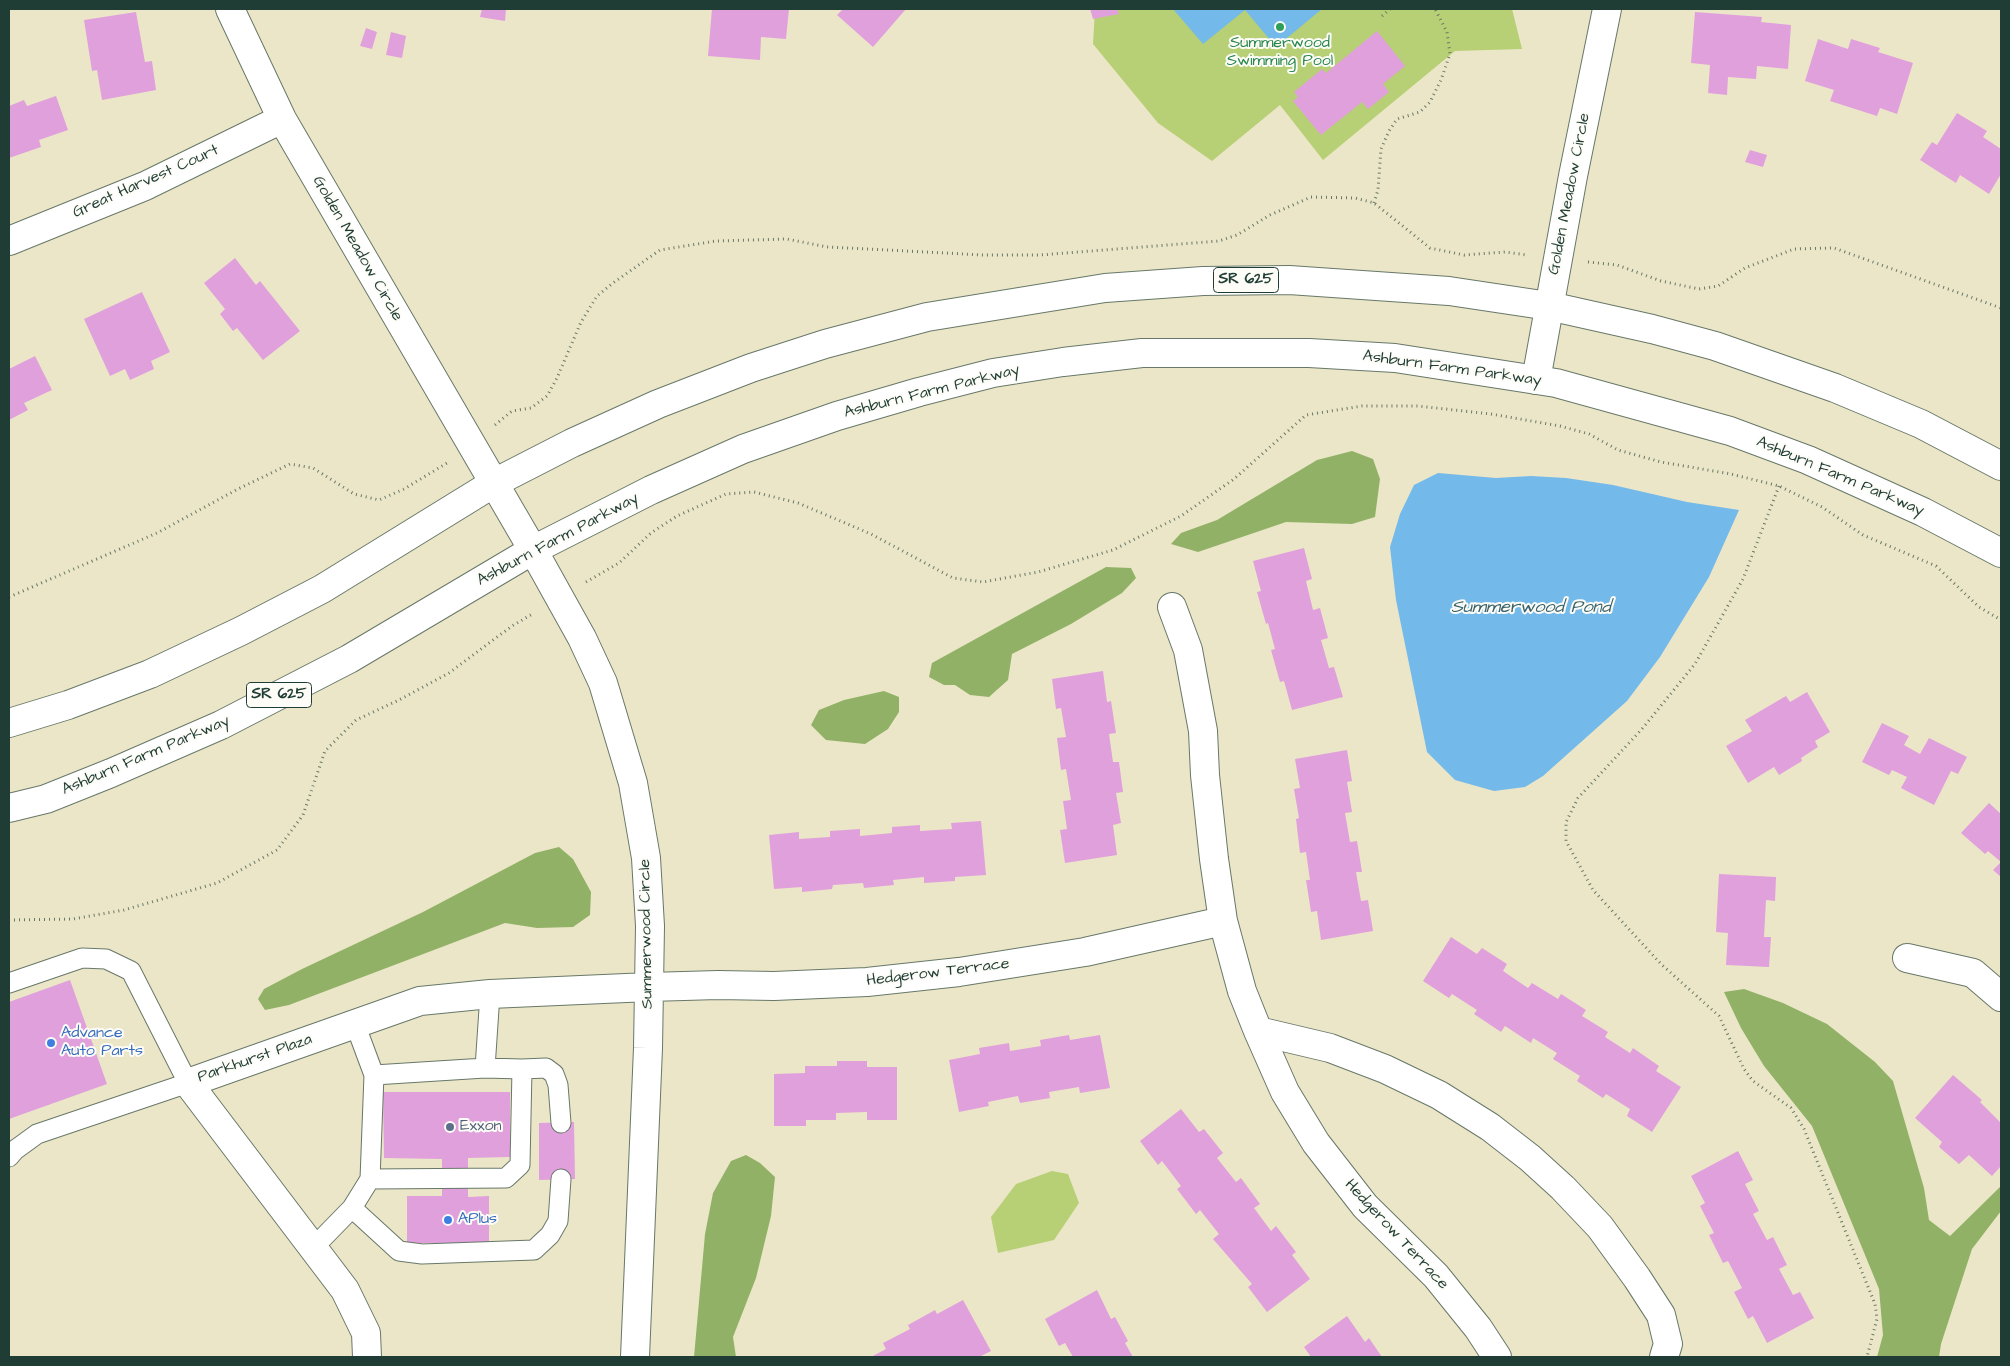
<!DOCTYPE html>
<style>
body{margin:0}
#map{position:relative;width:2010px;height:1366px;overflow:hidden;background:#ece6c8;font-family:"Architects Daughter",sans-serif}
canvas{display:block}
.frame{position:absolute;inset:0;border:10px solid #1f3d34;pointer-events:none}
</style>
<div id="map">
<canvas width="2010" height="1366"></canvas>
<div class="frame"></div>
</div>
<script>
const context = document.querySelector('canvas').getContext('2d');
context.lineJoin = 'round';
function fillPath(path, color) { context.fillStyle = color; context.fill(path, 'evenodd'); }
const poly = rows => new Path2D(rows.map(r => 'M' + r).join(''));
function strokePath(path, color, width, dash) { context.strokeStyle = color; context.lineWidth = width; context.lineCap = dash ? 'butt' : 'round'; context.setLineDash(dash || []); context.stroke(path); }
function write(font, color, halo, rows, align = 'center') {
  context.font = font + ' "Architects Daughter",sans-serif'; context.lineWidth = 4; context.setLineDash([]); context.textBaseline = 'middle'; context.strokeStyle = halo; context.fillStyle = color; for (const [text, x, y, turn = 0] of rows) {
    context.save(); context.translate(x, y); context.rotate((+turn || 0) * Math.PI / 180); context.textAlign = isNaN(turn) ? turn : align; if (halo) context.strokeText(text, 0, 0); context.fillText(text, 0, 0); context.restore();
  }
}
fillPath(poly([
 [1095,9,1512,9,1522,49,1455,51,1323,160,1280,105,1212,161,1158,123,1093,44],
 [1052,1171,1068,1174,1079,1203,1054,1240,998,1253,991,1217,1016,1184]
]), '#b7d075');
fillPath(poly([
 [1352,451,1373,459,1380,479,1375,517,1352,524,1286,522,1198,552,1171,544,1181,533,1217,520,1317,460],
 [1106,567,1131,568,1136,578,1122,593,1071,624,1012,654,1008,680,989,697,970,695,955,685,944,685,929,677,932,663],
 [884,691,899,697,899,712,888,729,865,744,826,740,811,725,819,710,844,700],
 [559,847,573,859,591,892,590,915,573,927,537,928,505,923,289,1005,265,1010,258,999,264,989,302,969,423,912,535,853],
 [1744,989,1783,1003,1827,1024,1875,1062,1893,1081,1924,1188,1929,1220,1950,1236,2001,1186,2001,1211,1972,1249,1941,1344,1939,1357,1877,1357,1883,1335,1879,1289,1812,1126,1764,1066,1741,1028,1724,992],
 [746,1155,760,1163,775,1177,771,1216,756,1278,733,1337,736,1357,694,1357,705,1234,713,1193,731,1161]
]), '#91b266');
fillPath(poly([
 [1173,9,1322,9,1276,47,1245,10,1203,44],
 [1438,473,1496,478,1531,476,1566,478,1613,485,1687,502,1739,510,1709,577,1660,657,1627,701,1543,776,1525,787,1494,791,1455,780,1427,752,1396,600,1390,547,1400,514,1414,485]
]), '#73b9ea');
fillPath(poly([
 [482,9,506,9,505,21,480,17],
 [712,9,789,9,786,39,761,37,760,60,708,56],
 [843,9,906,9,873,47,837,15],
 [1090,9,1117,9,1119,14,1093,19],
 [136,12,145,62,152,61,156,90,102,100,97,70,92,71,84,20],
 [1695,12,1762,17,1761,22,1791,25,1788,69,1757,66,1756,79,1728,77,1727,95,1708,93,1710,65,1691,63],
 [366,28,377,32,372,49,360,46],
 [1377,31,1405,66,1383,84,1389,92,1368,109,1362,102,1321,135,1293,101,1298,97,1294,92,1322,69,1326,73],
 [391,32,406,36,402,58,386,55],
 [1818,39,1848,49,1851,39,1880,48,1878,52,1913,63,1897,114,1880,108,1877,116,1830,101,1834,90,1805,81],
 [56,96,68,130,39,140,41,147,9,158,9,106,24,100,27,106],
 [1957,113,1987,131,1983,137,2001,149,2001,174,1989,194,1960,175,1956,183,1920,160,1932,142,1937,145],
 [1750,150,1767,155,1763,167,1745,162],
 [235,258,256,285,260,281,300,331,263,360,237,328,233,331,220,314,225,309,204,283],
 [142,292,170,352,151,361,154,369,130,380,125,369,110,376,84,319],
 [35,356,52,390,24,403,28,410,9,420,9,369],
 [1304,548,1312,579,1306,581,1313,610,1320,608,1328,638,1321,640,1329,668,1334,667,1343,697,1292,710,1284,681,1280,682,1271,650,1275,649,1268,623,1266,624,1257,592,1261,591,1253,561],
 [1103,671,1107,702,1111,701,1116,733,1109,734,1113,762,1119,762,1123,792,1116,793,1121,823,1113,825,1117,855,1065,863,1060,830,1067,829,1063,801,1071,800,1066,769,1061,770,1057,738,1066,737,1061,708,1056,709,1052,679],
 [1807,692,1830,732,1815,741,1818,747,1801,758,1802,761,1779,775,1774,767,1748,783,1726,746,1752,731,1745,720,1786,696,1790,702],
 [1882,723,1909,736,1904,745,1920,754,1929,738,1967,757,1958,774,1951,771,1934,805,1901,788,1907,777,1892,770,1889,775,1862,762],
 [1347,750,1352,781,1347,782,1352,812,1345,813,1350,842,1357,841,1362,872,1356,872,1361,901,1368,900,1373,931,1321,940,1317,911,1311,912,1306,880,1310,880,1306,852,1300,853,1296,819,1299,818,1294,789,1300,788,1295,759],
 [1989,803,2001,814,2001,877,1993,870,2001,862,1988,851,1985,854,1961,833],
 [981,821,986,875,955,877,955,881,924,883,924,877,893,880,894,885,864,888,863,883,833,885,832,889,802,892,802,887,774,889,769,835,799,832,799,839,830,837,830,831,860,829,860,836,892,833,892,827,920,825,920,831,952,829,951,823],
 [1719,874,1776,877,1775,901,1766,900,1764,937,1771,937,1769,967,1726,965,1728,933,1716,932],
 [1451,937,1477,954,1482,948,1507,964,1503,971,1528,988,1532,983,1558,999,1561,994,1586,1010,1582,1016,1608,1032,1605,1037,1630,1053,1633,1048,1659,1066,1656,1071,1681,1087,1652,1132,1627,1116,1630,1109,1606,1094,1603,1098,1577,1081,1580,1076,1553,1059,1557,1053,1533,1038,1531,1043,1505,1026,1501,1032,1474,1014,1477,1010,1452,994,1449,998,1423,981],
 [70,980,107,1084,9,1119,9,1002],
 [1069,1035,1070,1040,1100,1035,1110,1088,1080,1093,1079,1087,1049,1092,1050,1098,1020,1103,1018,1096,988,1102,989,1106,959,1112,949,1060,980,1054,979,1048,1009,1043,1010,1051,1041,1046,1040,1040],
 [837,1061,867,1061,867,1067,897,1067,897,1120,867,1120,867,1112,836,1113,836,1120,806,1120,806,1126,774,1126,774,1074,805,1073,805,1066,837,1066],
 [1953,1075,1982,1100,1980,1102,2001,1123,2001,1166,1992,1176,1969,1155,1959,1164,1939,1147,1942,1142,1915,1118],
 [383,1092,510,1092,510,1157,468,1158,468,1197,489,1196,489,1243,407,1243,407,1196,442,1196,442,1159,384,1158],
 [1181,1109,1199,1132,1204,1129,1223,1153,1217,1158,1236,1182,1241,1178,1260,1204,1254,1208,1271,1231,1276,1226,1296,1252,1292,1255,1310,1279,1267,1312,1248,1287,1252,1284,1213,1239,1219,1234,1200,1210,1196,1214,1177,1189,1181,1186,1162,1161,1158,1165,1140,1141],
 [574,1122,575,1179,539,1180,539,1123],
 [1738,1151,1753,1180,1745,1184,1759,1211,1753,1214,1767,1240,1773,1237,1787,1265,1779,1269,1793,1295,1800,1292,1814,1318,1767,1343,1753,1316,1748,1319,1734,1292,1742,1288,1728,1261,1723,1263,1709,1235,1714,1233,1700,1206,1705,1203,1691,1176],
 [1097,1290,1111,1319,1115,1317,1128,1341,1125,1343,1133,1357,1073,1357,1065,1343,1059,1346,1045,1319],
 [963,1300,991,1351,979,1357,871,1357,886,1349,883,1343,910,1329,908,1325,935,1310,937,1314],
 [1347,1316,1365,1342,1369,1338,1382,1357,1311,1357,1304,1347]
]), '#e0a0dc');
const lane = poly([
 [9,983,82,958,106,959,131,971,188,1083,37,1134,15,1150,9,1157],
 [522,1069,546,1068,554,1074,558,1085,561,1123],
 [374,1075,485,1068,490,994],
 [370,1179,506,1178,520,1165,522,1069,485,1068],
 [352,1208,399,1251,422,1254,534,1250,550,1235,558,1221,561,1179],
 [313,1248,352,1208,370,1179,374,1075,355,1024]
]);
const street = poly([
 [230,9,282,119,533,550,582,638,603,683,633,783,646,858,650,926,648,1048,635,1357],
 [9,241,145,186,282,119],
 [1536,380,1573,176,1607,9],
 [1172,607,1188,650,1203,731,1205,775,1214,859,1223,921,1242,991,1258,1031],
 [1907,958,1973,973,2001,997],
 [367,1357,366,1333,345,1290,188,1083,420,1001,490,994,649,987,718,985,774,986,867,982,959,972,1085,952,1223,921],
 [1497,1357,1478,1328,1436,1276,1365,1206,1316,1143,1285,1092,1258,1031,1330,1048,1385,1069,1439,1095,1490,1127,1530,1158,1563,1188,1600,1227,1637,1278,1661,1315,1668,1344,1664,1357]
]);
const primary = poly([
 [9,723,68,705,150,674,241,631,322,589,494,483,572,443,658,404,751,368,825,344,927,317,1105,288,1203,281,1289,280,1449,291,1549,306,1652,329,1715,346,1835,388,1921,424,2001,466],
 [9,808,46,799,111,773,221,725,349,659,533,550,651,490,743,449,837,416,919,392,993,373,1063,362,1142,353,1309,353,1395,358,1556,383,1730,431,1808,460,1923,512,2001,553]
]);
strokePath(lane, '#677868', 21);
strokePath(street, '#677868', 30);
strokePath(primary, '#677868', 30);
strokePath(poly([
 [1382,16,1390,9],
 [1374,203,1378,190,1381,149,1389,131,1397,119,1420,112,1430,102,1441,80,1450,54,1447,32,1435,9],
 [1588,262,1617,265,1661,281,1699,289,1718,286,1745,268,1794,249,1834,248,2001,308],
 [495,425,512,411,531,408,547,396,557,378,581,322,597,296,613,283,660,250,716,241,787,239,827,247,984,255,1040,255,1219,241,1237,235,1270,215,1311,197,1355,198,1374,203,1430,248,1464,255,1505,252,1527,255],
 [1779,486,1743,579,1695,664,1642,729,1578,798,1566,822,1566,841,1593,890,1661,964,1719,1016,1744,1069,1753,1081,1791,1108,1804,1129,1875,1304,1877,1319,1867,1357],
 [586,582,619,563,651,533,677,516,726,494,754,492,798,503,871,534,953,578,983,582,1038,572,1113,550,1181,516,1234,479,1306,415,1362,406,1418,406,1491,414,1560,426,1589,434,1618,450,1661,462,1731,474,1779,486,1822,507,1863,535,1936,566,1979,607,2001,620],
 [9,597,157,533,238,489,290,464,313,468,354,494,379,500,404,489,447,463],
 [9,920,73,919,124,910,217,883,277,850,303,815,325,751,356,720,399,700,449,673,512,626,534,613]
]), '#677868', 3, [1, 4]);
strokePath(lane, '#fff', 19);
strokePath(street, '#fff', 28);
strokePath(primary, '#fff', 28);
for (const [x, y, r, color] of [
 [1280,27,5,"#2e9e5b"],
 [51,1043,5,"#3f7fe0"],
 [450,1127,5,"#5c6f8a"],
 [448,1220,5,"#3f7fe0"]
]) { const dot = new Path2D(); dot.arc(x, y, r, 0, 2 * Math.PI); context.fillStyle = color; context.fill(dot); strokePath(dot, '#fdfcf7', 2); }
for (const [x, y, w] of [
 [1246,280,65],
 [279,695,65]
]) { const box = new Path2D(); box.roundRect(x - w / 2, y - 12.5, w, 25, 4); context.fillStyle = '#fdfcf7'; context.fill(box); strokePath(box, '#1f3d34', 1); }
write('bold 15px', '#1f3d34', null, [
 ["SR 625",1246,280],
 ["SR 625",279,695]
]);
write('16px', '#27864d', '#fdfcf7', [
 ["Summerwood",1280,44],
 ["Swimming Pool",1280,62]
]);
write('16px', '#1f3d34', '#fdfcf7', [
 ["Great Harvest Court",146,182,-24],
 ["Golden Meadow Circle",1570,194,-79],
 ["Golden Meadow Circle",357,249,60],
 ["Ashburn Farm Parkway",1452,369,8],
 ["Ashburn Farm Parkway",932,392,-14],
 ["Ashburn Farm Parkway",1840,477,23],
 ["Ashburn Farm Parkway",558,540,-28],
 ["Ashburn Farm Parkway",146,756,-23],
 ["Summerwood Circle",647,934,-91],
 ["Hedgerow Terrace",938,973,-7],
 ["Parkhurst Plaza",255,1059,-19],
 ["Hedgerow Terrace",1396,1235,47]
]);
write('16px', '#366cbe', '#fdfcf7', [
 ["Advance",61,1034],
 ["Auto Parts",61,1052],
 ["APlus",458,1220]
], 'left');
write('16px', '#4e5e75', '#fdfcf7', [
 ["Exxon",460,1127]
], 'left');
write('italic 18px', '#38626b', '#fdfcf7', [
 ["Summerwood Pond",1531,608]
]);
</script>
